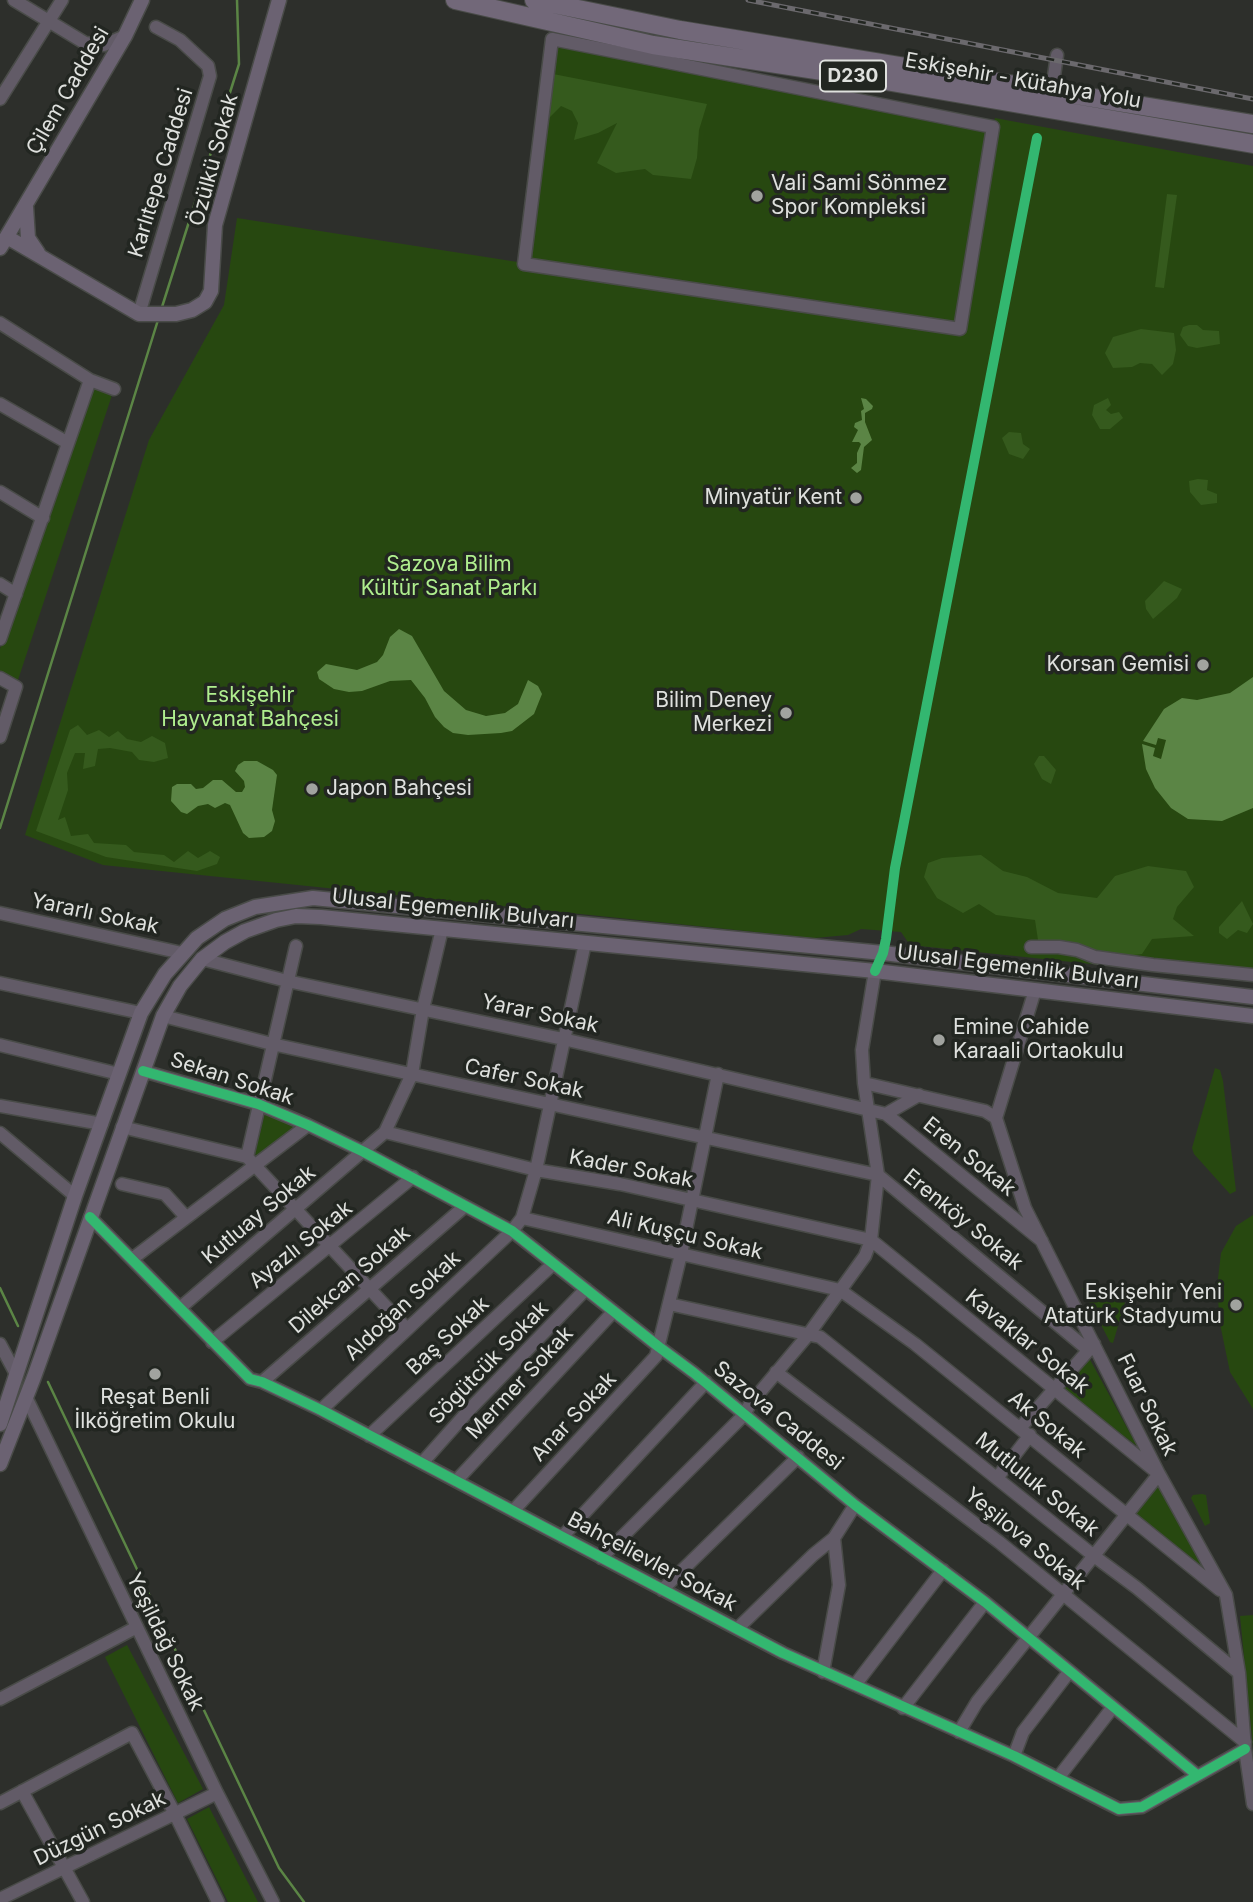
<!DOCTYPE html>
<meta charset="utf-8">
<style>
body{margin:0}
canvas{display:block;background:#2d2f2b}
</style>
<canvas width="1253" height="1902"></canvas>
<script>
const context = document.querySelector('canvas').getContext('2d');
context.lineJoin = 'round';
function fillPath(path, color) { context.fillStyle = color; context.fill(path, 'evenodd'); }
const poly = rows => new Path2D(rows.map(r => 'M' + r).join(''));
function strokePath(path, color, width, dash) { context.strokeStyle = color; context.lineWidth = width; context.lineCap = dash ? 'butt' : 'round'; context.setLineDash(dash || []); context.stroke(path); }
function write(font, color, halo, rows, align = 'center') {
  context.font = font + ' Inter,sans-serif'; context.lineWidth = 7; context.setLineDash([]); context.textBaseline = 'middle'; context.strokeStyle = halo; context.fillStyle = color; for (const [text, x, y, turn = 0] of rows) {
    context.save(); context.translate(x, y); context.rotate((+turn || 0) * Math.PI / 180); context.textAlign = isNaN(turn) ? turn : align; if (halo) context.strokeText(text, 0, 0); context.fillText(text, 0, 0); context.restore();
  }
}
fillPath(poly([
 [552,39,993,127,995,118,1253,166,1253,981,910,945,901,932,861,929,848,935,814,938,103,865,25,835,149,440,224,305,237,218,524,263],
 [92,384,113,392,17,683,0,674,0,649],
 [1215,1068,1220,1070,1223,1081,1236,1191,1230,1194,1194,1154,1192,1148],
 [265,1113,298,1126,259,1157,255,1154],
 [1253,1215,1253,1409,1230,1372,1220,1324,1217,1287,1221,1253,1236,1226],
 [1082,1288,1125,1302,1113,1343,1110,1342],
 [1088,1356,1137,1446,1059,1387],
 [1159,1483,1203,1567,1134,1515],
 [1202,1494,1206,1495,1210,1523,1205,1526,1191,1498,1193,1495],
 [1253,1615,1253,1748,1240,1616],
 [127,1645,203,1789,178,1803,105,1657],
 [209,1807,258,1902,228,1902,187,1819]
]), '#274810');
fillPath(poly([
 [548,73,707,104,699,130,697,158,691,179,653,175,645,169,616,173,597,163,617,123,598,133,574,140,578,123,572,111,561,106,546,121],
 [1167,194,1177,195,1164,288,1155,287],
 [1189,325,1197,325,1203,330,1219,331,1220,344,1197,348,1188,346,1180,335,1183,327],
 [1141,329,1174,333,1176,350,1173,364,1162,375,1152,364,1140,363,1132,367,1113,368,1105,353,1113,337],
 [1108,398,1111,405,1106,410,1111,414,1119,412,1123,418,1110,429,1100,429,1092,415,1094,405],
 [1009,432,1021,433,1023,444,1030,449,1023,459,1009,454,1002,438],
 [1198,479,1208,480,1207,490,1217,494,1217,503,1201,505,1190,492,1189,481],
 [1164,581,1182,589,1177,598,1153,619,1146,609,1145,601],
 [78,725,87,735,99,730,109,737,118,731,127,739,141,742,152,736,165,743,168,758,154,762,139,760,132,752,110,748,98,749,95,766,83,769,85,753,75,753,67,773,68,790,58,820,65,817,71,836,88,834,94,843,126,845,134,852,164,855,174,862,188,851,198,858,210,851,220,857,217,864,197,871,106,857,36,831,70,730],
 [1039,756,1044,756,1056,770,1051,784,1042,779,1034,764],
 [981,855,1003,871,1027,877,1058,893,1097,898,1115,876,1148,866,1186,871,1194,887,1177,907,1173,919,1194,936,1152,939,1142,954,1124,956,1038,940,1035,920,996,915,979,904,963,913,937,898,924,877,928,863,942,858],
 [1242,901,1253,924,1247,933,1238,930,1227,939,1219,933,1219,927]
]), '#355a1d');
fillPath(poly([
 [861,398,866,399,873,406,872,409,865,413,865,422,872,440,864,447,861,470,857,473,851,468,857,463,857,453,861,444,859,442,852,442,858,430,854,427,855,423,862,420,861,411,864,409],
 [399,629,412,636,444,691,466,710,486,716,505,713,518,704,528,680,538,686,542,694,534,714,512,731,501,733,468,735,453,733,444,727,435,717,425,698,411,680,390,681,362,691,349,692,334,689,319,679,317,672,326,664,357,670,377,662,383,655,390,637],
 [1253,677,1253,808,1222,821,1188,819,1171,808,1155,788,1146,769,1142,744,1155,748,1153,756,1161,759,1166,740,1158,738,1156,745,1143,741,1164,709,1182,698,1197,700,1230,693],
 [244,761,257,761,273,770,277,775,272,810,275,821,272,831,264,837,249,838,243,833,230,805,225,803,215,808,208,804,198,806,187,814,181,812,171,801,172,787,177,784,191,784,196,789,203,788,213,780,222,780,236,792,242,792,245,787,244,781,235,771,238,765]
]), '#5b8545');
strokePath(poly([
 [162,307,239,64,237,0],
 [0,828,158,320],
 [0,1288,18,1326],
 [48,1382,279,1868,304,1902]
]), '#5b8545', 2.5);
const minor = poly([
 [14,0,85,43,104,45,125,36],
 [552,39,993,127,960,329,524,264,552,39],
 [1052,90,1057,55],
 [0,99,62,0],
 [139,314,210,76,208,66,180,40,156,27],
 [0,323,90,380,114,389],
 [0,404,68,443],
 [0,492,43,518],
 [0,584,16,594],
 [0,639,90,380],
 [0,678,16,687,0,737],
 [0,913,182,953],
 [1031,947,1059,947,1077,950,1095,957,1153,965,1253,975],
 [202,959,287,981,563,1039,886,1114,1042,1241],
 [0,983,141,1013],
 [1035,990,996,1118,1025,1208,1159,1474,1226,1595,1239,1673,1245,1749,1253,1804],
 [163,1016,272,1044,878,1175,1087,1349],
 [0,1045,119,1074],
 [143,1071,258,1104,308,1125,364,1152,512,1231,659,1347,694,1373,855,1505,985,1602,1197,1775],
 [864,1083,985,1111,996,1118],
 [0,1106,102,1124],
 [886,1114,919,1095],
 [122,1127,247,1157,406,1328],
 [385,1132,536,1170,620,1184,871,1240,1159,1474,977,1702,959,1732],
 [0,1133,75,1196],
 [247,1157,296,946],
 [122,1184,165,1194,186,1217],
 [90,1217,250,1379,262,1382,321,1410,783,1653,1014,1756,1119,1809,1142,1807,1245,1749],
 [522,1218,840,1290,915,1344,1220,1590],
 [132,1259,308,1125],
 [669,1304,820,1337,1094,1556,1137,1588,1239,1673],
 [180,1308,385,1132,412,1074,423,1009,442,929],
 [212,1342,413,1177],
 [0,1344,16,1374],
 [776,1372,999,1542,1245,1742],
 [262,1382,464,1207],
 [26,1397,217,1793,273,1902],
 [321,1410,512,1231,522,1218,536,1170,585,943],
 [1020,1428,1094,1344],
 [369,1436,553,1264],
 [422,1463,470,1409,586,1289],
 [997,1478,1030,1435],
 [456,1481,613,1312],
 [513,1511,656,1356,681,1254,718,1074],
 [562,1537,706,1382],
 [601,1558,744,1415,750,1404,808,1335,865,1256,871,1240,878,1175,864,1083,862,1050,875,971],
 [662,1590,798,1457],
 [738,1628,813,1555,834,1538,855,1505],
 [823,1672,839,1585,834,1538],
 [855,1685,943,1570],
 [0,1699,137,1627],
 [903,1708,985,1602],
 [1014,1756,1023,1732,1069,1672],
 [1058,1778,1113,1707],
 [22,1791,83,1902],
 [0,1803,132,1733,175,1814,218,1902],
 [0,1899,217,1793]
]);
const major = poly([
 [26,207,28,238,38,253],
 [7,237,139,314,176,314,192,310,205,302,211,291,215,225,279,0],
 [0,248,125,36,142,0],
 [0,1424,75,1196,141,1013,165,974,197,938,225,919,255,907,313,898,883,953,1253,997],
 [0,1464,34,1377,163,1016,180,986,202,959,225,942,245,931,276,920,296,916,321,917,875,971,1253,1016]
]);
const highway = poly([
 [455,0,653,45,881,80,1253,144],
 [534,0,680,30,1253,124]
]);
strokePath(minor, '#494b48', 15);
strokePath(major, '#494b48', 17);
strokePath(highway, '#494b48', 20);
strokePath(minor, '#625b67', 12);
strokePath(major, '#6b6272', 14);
strokePath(highway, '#726879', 18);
const rail = poly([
 [748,0,1253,99]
]);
strokePath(rail, '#6b696d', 5);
strokePath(rail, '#222621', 2.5, [8]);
strokePath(poly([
 [875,971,883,953,886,939,895,868,1037,138],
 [143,1071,258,1104,308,1125,364,1152,512,1231,659,1347,694,1373,855,1505,985,1602,1197,1775],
 [90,1217,250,1379,262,1382,321,1410,783,1653,1014,1756,1119,1809,1142,1807,1245,1749]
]), '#33b770', 10);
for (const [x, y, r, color] of [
 [757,196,7,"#a1a39f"],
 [856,498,7,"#a1a39f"],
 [1203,665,7,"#a1a39f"],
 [786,713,7,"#a1a39f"],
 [312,789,7,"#a1a39f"],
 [939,1040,7,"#a1a39f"],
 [1236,1305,7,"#a1a39f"],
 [155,1374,7,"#a1a39f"]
]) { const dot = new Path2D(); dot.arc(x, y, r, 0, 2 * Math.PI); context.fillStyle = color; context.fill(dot); strokePath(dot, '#222621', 2.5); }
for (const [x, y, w] of [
 [853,76,66]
]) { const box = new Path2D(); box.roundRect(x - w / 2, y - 15.5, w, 31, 5); context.fillStyle = '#222621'; context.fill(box); strokePath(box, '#dfe1de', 2); }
write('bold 19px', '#dfe1de', null, [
 ["D230",853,76]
]);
write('21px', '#dfe1de', '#222621', [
 ["Eskişehir - Kütahya Yolu",1023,81,10],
 ["Çilem Caddesi",68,91,-60],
 ["Özülkü Sokak",214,160,-75],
 ["Karlıtepe Caddesi",161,173,-73],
 ["Ulusal Egemenlik Bulvarı",453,909,6],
 ["Yararlı Sokak",95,914,12],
 ["Ulusal Egemenlik Bulvarı",1018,967,7],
 ["Yarar Sokak",540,1014,12],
 ["Sekan Sokak",232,1079,18],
 ["Cafer Sokak",524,1079,12],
 ["Eren Sokak",969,1157,39],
 ["Kader Sokak",631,1169,11],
 ["Kutluay Sokak",259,1215,-40],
 ["Erenköy Sokak",963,1220,39],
 ["Ali Kuşçu Sokak",685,1235,13],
 ["Ayazlı Sokak",301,1245,-39],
 ["Dilekcan Sokak",350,1280,-41],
 ["Aldoğan Sokak",403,1306,-43],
 ["Baş Sokak",448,1336,-43],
 ["Kavaklar Sokak",1027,1342,39],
 ["Sögütcük Sokak",489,1363,-46],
 ["Mermer Sokak",520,1383,-47],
 ["Fuar Sokak",1147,1405,64],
 ["Sazova Caddesi",778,1416,39],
 ["Anar Sokak",574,1417,-47],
 ["Ak Sokak",1047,1425,39],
 ["Mutluluk Sokak",1037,1485,39],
 ["Yeşilova Sokak",1025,1539,39],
 ["Bahçelievler Sokak",652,1562,28],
 ["Yeşildağ Sokak",165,1642,64],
 ["Düzgün Sokak",100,1829,-26]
]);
write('21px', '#dfe1de', '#222621', [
 ["Vali Sami Sönmez",771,184,"left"],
 ["Spor Kompleksi",771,208,"left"],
 ["Minyatür Kent",842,498],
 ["Korsan Gemisi",1189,665],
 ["Bilim Deney",772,701],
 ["Merkezi",772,725],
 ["Japon Bahçesi",326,789,"left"],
 ["Emine Cahide",953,1028,"left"],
 ["Karaali Ortaokulu",953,1052,"left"],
 ["Eskişehir Yeni",1222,1293],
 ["Atatürk Stadyumu",1222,1317],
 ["Reşat Benli",155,1398,"center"],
 ["İlköğretim Okulu",155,1422,"center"]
], 'right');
write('21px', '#afee8e', '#222621', [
 ["Sazova Bilim",449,565],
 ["Kültür Sanat Parkı",449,589],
 ["Eskişehir",250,696],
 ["Hayvanat Bahçesi",250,720]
]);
</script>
